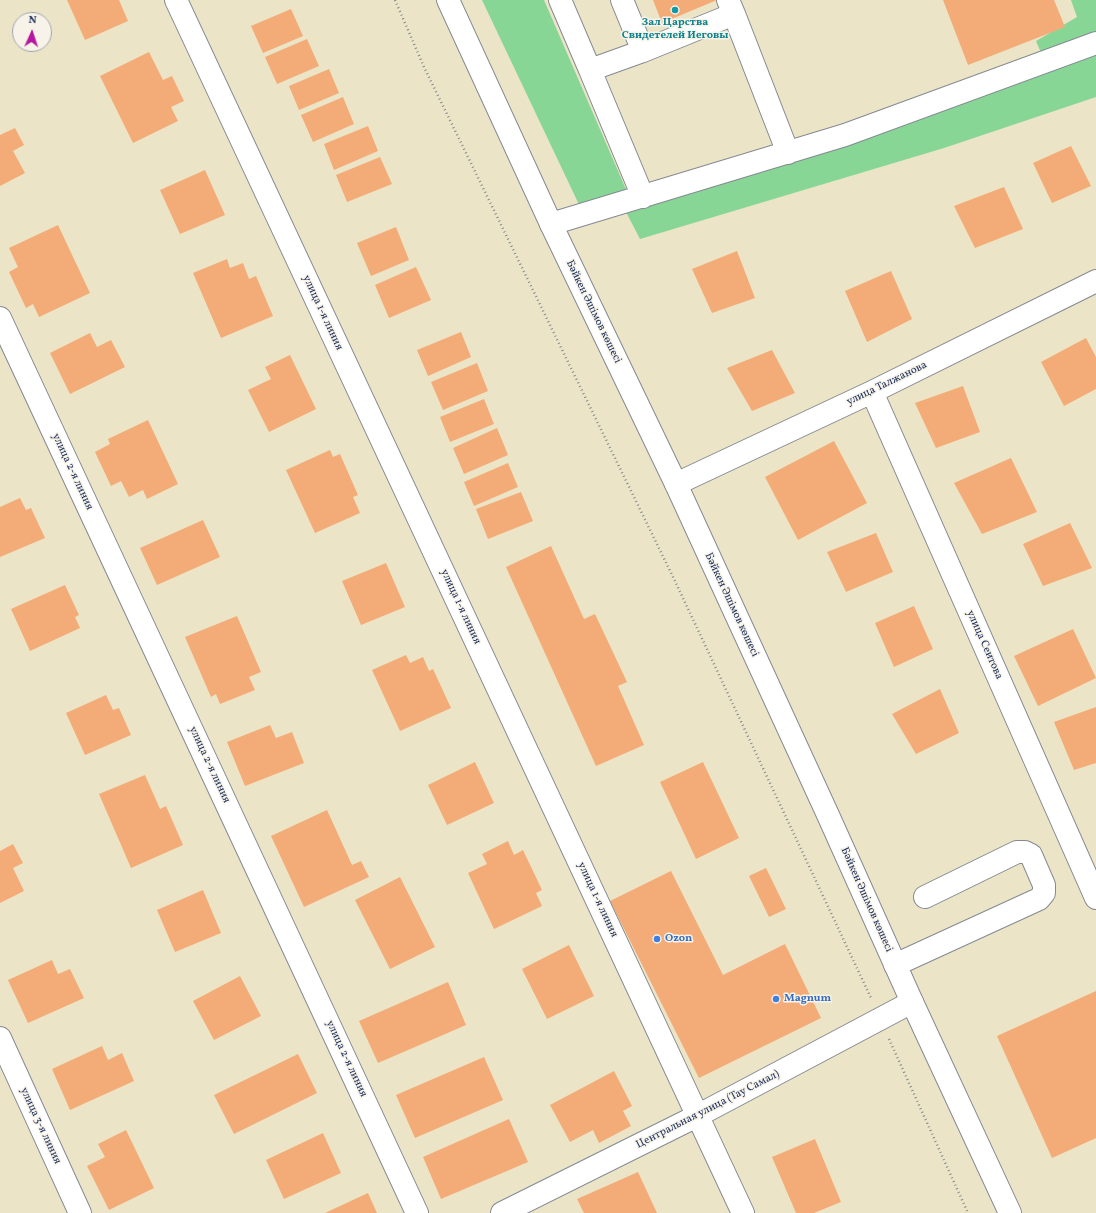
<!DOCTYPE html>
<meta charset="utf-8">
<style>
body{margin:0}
#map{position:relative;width:1096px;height:1213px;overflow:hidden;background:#ece4c6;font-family:Vollkorn,serif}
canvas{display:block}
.north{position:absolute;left:12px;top:12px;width:40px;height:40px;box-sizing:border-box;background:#f7f3e8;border:1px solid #9fa5b1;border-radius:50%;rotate:3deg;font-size:11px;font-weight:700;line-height:16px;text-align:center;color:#1b2f5e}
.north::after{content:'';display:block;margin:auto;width:14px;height:18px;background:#b5179e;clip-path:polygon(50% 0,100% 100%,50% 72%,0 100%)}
</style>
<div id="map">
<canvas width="1096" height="1213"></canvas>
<div class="north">N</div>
</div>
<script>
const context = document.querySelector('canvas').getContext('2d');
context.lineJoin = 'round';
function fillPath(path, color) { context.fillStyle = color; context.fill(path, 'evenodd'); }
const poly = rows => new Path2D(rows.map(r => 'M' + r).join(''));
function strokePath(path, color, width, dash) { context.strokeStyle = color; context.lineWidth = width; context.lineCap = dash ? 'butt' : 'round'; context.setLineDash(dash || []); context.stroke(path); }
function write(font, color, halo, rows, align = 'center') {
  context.font = font + ' Vollkorn,serif'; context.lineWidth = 3; context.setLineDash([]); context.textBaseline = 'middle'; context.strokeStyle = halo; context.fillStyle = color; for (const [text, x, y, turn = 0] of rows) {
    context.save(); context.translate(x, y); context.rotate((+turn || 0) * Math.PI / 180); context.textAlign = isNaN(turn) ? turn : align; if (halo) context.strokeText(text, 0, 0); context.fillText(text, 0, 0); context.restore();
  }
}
fillPath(poly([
 [482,0,544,0,628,194,583,213],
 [1071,0,1096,0,1096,36,1045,62,1036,41,1077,17],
 [1096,53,1096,97,944,148,640,239,626,212,867,139]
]), '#87d696');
fillPath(poly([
 [67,0,119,0,128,21,85,40],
 [653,0,717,0,662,23],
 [943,0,1054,0,1065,27,968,65],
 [291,9,303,36,263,53,251,26],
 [307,39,319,66,277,84,265,57],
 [149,52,163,80,172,76,184,101,171,107,178,121,133,143,100,76],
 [329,69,339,93,299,110,289,86],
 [343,97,354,124,313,142,301,115],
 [368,126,378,151,334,170,324,144],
 [15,128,24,145,13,151,25,173,0,186,0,135],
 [1071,146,1091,186,1052,203,1033,163],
 [380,157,392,184,347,202,336,175],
 [205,170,225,215,180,234,160,190],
 [1004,187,1023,229,975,248,954,206],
 [58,225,90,293,39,317,33,304,26,308,9,272,18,267,9,248],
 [396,227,409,260,371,276,357,243],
 [737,251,755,298,712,313,692,269],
 [227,259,230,268,243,263,249,279,256,276,273,316,221,338,193,273],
 [416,267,431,300,389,318,375,285],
 [891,271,912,319,867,342,845,291],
 [461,332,471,357,428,376,417,350],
 [90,333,97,347,111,340,125,367,70,394,50,353],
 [1086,338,1096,357,1096,389,1064,406,1041,362],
 [772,350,795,393,752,411,727,368],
 [290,355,316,409,269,432,248,390,271,379,265,367],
 [477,363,488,391,443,410,431,382],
 [963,386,980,432,936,448,915,403],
 [484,399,494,424,450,442,440,417],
 [148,420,178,484,147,499,143,490,129,497,121,481,111,486,95,452,110,444,108,439],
 [497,428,508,455,464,474,453,448],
 [834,441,867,503,798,540,765,477],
 [330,450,333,457,340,454,358,495,353,497,360,513,315,533,286,470],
 [1011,458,1037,512,982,534,954,483],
 [508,463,518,487,474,506,464,482],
 [521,492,533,521,488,539,476,509],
 [20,498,26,510,31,508,45,538,0,557,0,507],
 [203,520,220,557,157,585,140,548],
 [1070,523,1092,568,1043,586,1023,544],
 [876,533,893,572,846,592,827,552],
 [551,546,584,619,595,614,627,682,618,686,644,745,596,766,506,567],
 [386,563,405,607,361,625,342,581],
 [65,585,79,615,75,617,80,628,30,651,11,609],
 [914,606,933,649,894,667,875,623],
 [237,616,261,672,249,677,255,690,220,704,216,694,211,697,185,637],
 [1073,629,1096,678,1038,706,1014,656],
 [406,655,410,663,423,657,429,671,433,669,451,708,400,731,372,670],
 [940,689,959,733,916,754,892,714],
 [106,695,113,710,119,708,131,735,85,755,66,713],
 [1096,707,1096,763,1074,770,1054,722],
 [270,725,276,738,292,732,304,763,245,786,227,742],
 [475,762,494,803,447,825,428,785],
 [703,762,739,838,696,859,660,782],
 [145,775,160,809,166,806,183,845,131,868,99,794],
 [327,810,352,865,361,861,369,877,304,907,271,836],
 [508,841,514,855,523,850,542,890,536,893,542,906,494,929,468,873,487,864,482,854],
 [13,844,23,863,13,868,24,891,0,903,0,851],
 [766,868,786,909,769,917,749,876],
 [671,871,723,975,785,944,821,1018,699,1078,610,901],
 [400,877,435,947,390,969,355,900],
 [203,890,221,933,175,952,157,910],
 [569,945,594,996,547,1019,522,969],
 [52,960,58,974,70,969,84,998,28,1023,8,980],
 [240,976,261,1016,214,1040,193,1001],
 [448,982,466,1025,378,1063,359,1021],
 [1096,991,1096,1138,1052,1158,997,1036],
 [102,1046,108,1060,122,1053,134,1081,70,1110,52,1069],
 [298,1054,317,1093,234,1134,214,1095],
 [484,1057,503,1100,415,1138,396,1095],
 [614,1071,632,1106,623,1111,631,1126,599,1143,593,1130,570,1142,550,1105],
 [509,1119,528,1162,441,1199,423,1157],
 [126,1130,154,1188,109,1210,87,1166,105,1157,98,1144],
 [323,1133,341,1173,284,1199,266,1160],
 [815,1139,841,1202,814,1213,796,1213,772,1157],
 [638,1172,657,1213,584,1213,577,1199],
 [368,1193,377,1213,325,1213]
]), '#f3ac77');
const minor = poly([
 [176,0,743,1213],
 [560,0,590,70,643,51,734,14,728,0],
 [622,0,643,51],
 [734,14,788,153],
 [590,70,643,197],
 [551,224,845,135,1096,43],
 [0,318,417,1213],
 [872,392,1096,898],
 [676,484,872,392,1096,281],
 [895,965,1039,899,1044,893,1044,885,1031,855,1025,852,1017,852,925,897],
 [0,1038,80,1213],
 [502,1213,697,1116,912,1002]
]);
const major = poly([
 [448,0,551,224,676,484,828,815,912,1002,1010,1213]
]);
strokePath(minor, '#848a92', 24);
strokePath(major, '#848a92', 24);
strokePath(poly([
 [395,0,424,67,674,579,871,998],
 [889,1039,968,1213]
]), '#848a92', 2.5, [1, 3]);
strokePath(minor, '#fff', 22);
strokePath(major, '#fff', 22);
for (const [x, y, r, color] of [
 [675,10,4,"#0f9aa8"],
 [657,939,4,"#3f7fe0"],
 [776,999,4,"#3f7fe0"]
]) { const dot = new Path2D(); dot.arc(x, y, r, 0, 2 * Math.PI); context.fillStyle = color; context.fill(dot); strokePath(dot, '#f7f3e8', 1.5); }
write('bold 11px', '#0d838f', '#f7f3e8', [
 ["Зал Царства",675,23],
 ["Свидетелей Иеговы",675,36]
]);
write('11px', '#1b2f5e', '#f7f3e8', [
 ["Бәйкен Әшімов көшесі",593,312,64],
 ["улица 1-я линия",322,313,65],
 ["улица Талжанова",887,384,-26],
 ["улица 2-я линия",72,472,65],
 ["Бәйкен Әшімов көшесі",731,605,65],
 ["улица 1-я линия",460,607,65],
 ["улица Сеитова",984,645,66],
 ["улица 2-я линия",209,765,65],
 ["улица 1-я линия",597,900,65],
 ["Бәйкен Әшімов көшесі",866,900,66],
 ["улица 2-я линия",346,1059,65],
 ["Центральная улица (Тау Самал)",708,1110,-27],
 ["улица 3-я линия",40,1126,65]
]);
write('bold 11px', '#366cbe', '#f7f3e8', [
 ["Ozon",665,939],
 ["Magnum",784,999]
], 'left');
</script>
